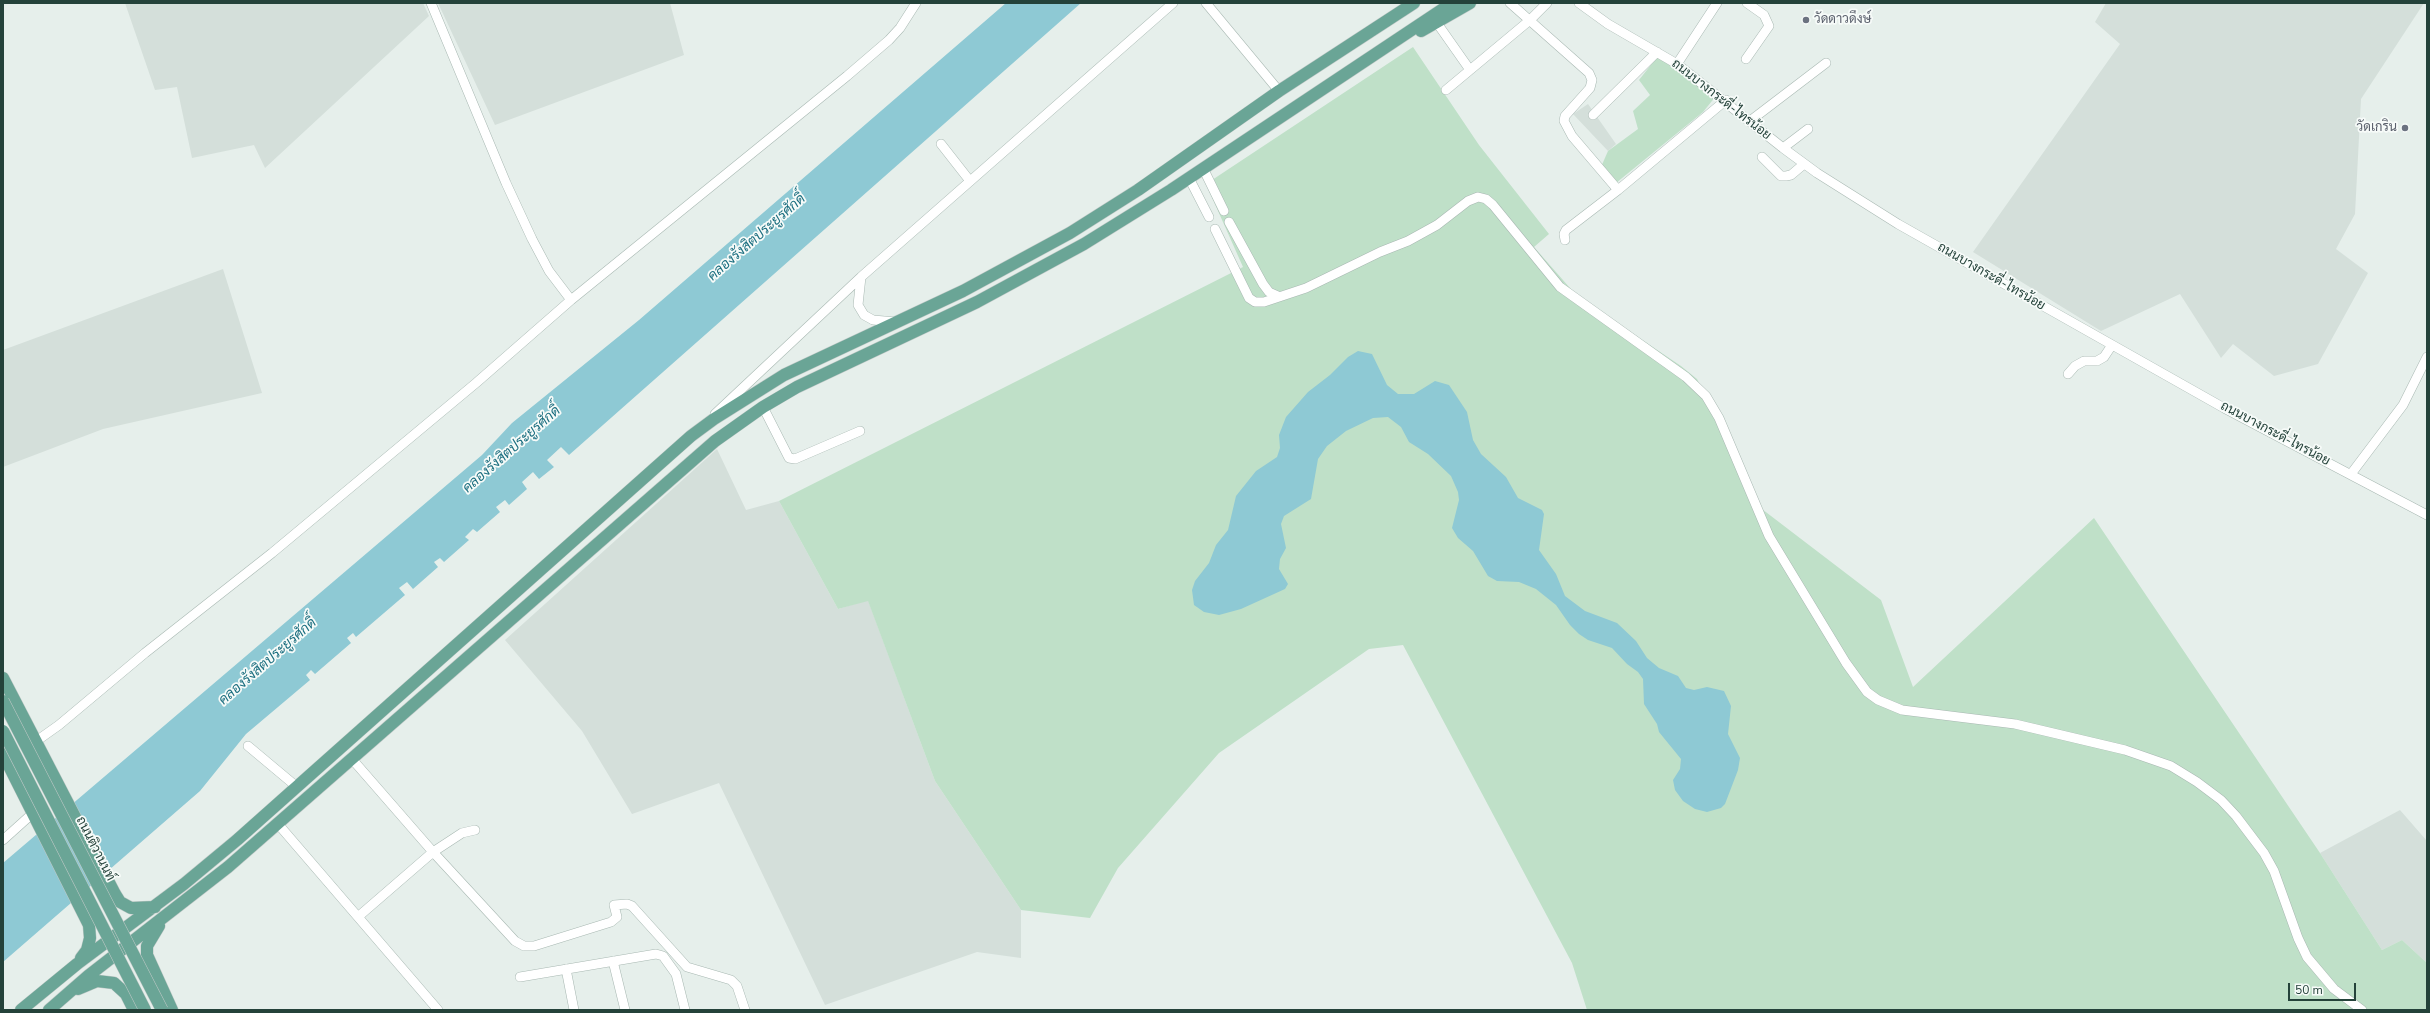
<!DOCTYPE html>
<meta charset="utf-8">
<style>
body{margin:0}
#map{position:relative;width:2430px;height:1013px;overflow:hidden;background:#e6efeb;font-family:"Nunito Sans",sans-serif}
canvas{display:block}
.frame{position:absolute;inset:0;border:4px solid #24423a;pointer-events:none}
.scale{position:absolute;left:2288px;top:983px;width:68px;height:18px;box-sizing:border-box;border:2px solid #24423a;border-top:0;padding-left:5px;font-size:12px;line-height:14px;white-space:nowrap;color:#24423a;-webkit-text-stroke:3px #f7fbf9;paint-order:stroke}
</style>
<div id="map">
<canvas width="2430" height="1013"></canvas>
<div class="frame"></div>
<div class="scale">50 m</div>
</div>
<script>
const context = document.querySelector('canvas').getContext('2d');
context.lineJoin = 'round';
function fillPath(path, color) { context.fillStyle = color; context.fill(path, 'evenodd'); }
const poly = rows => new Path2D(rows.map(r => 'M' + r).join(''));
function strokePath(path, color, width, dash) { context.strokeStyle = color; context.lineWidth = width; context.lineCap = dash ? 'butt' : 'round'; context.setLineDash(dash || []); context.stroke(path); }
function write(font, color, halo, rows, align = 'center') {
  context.font = font + ' "Nunito Sans",Sarabun,sans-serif'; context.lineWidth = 3.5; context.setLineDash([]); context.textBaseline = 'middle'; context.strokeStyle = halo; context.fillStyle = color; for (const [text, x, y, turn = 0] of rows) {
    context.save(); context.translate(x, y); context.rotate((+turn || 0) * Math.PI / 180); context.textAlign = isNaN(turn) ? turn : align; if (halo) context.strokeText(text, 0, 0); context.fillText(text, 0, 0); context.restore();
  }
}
fillPath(poly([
 [125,3,423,3,429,16,265,168,254,145,192,158,177,87,155,90],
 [438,3,670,3,684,55,495,125],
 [2106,3,2424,3,2361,99,2355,214,2336,249,2368,273,2318,364,2274,376,2233,344,2221,358,2180,294,2101,331,1973,252,2120,44,2095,22],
 [1588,104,1616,144,1608,151,1573,114],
 [223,269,262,393,103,429,3,467,3,350],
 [717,449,746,510,779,501,838,609,868,600,935,781,1021,910,1021,958,977,952,825,1005,719,783,632,814,582,731,505,640],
 [2400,810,2427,841,2427,963,2402,940,2382,950,2320,853]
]), '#d4dfda');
fillPath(poly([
 [1413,47,1479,145,1549,234,1534,247,1577,296,1681,366,1697,379,1732,447,1754,503,1881,600,1913,687,2094,518,2320,853,2382,950,2402,940,2427,963,2427,1010,1587,1010,1572,963,1403,645,1369,649,1219,753,1118,868,1090,918,1021,910,935,781,868,601,838,609,779,501,1243,267,1206,184],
 [1658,56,1716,96,1703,112,1616,183,1601,167,1608,151,1638,129,1633,111,1650,95,1639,80]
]), '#bfe0c8');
fillPath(poly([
 [1006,3,1081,3,569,455,561,447,547,460,554,467,539,479,533,472,522,482,527,489,509,505,505,500,496,507,500,512,477,532,473,529,465,537,469,540,444,562,440,558,434,562,438,567,413,589,407,582,399,588,405,595,356,637,353,633,347,638,351,643,315,674,311,670,306,675,310,680,246,734,200,791,3,962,3,863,482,455,512,423,639,320],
 [1358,351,1372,354,1387,385,1398,394,1414,394,1435,381,1449,385,1467,412,1473,440,1481,454,1506,477,1518,498,1542,510,1544,514,1539,550,1556,574,1565,596,1585,611,1617,623,1636,641,1647,658,1659,668,1678,676,1686,688,1694,690,1707,687,1724,691,1731,706,1728,734,1740,758,1738,770,1725,804,1721,808,1707,812,1695,809,1683,801,1675,790,1673,780,1680,769,1681,759,1659,732,1657,724,1644,704,1643,679,1638,672,1627,664,1612,648,1588,640,1579,634,1570,625,1556,605,1536,589,1519,582,1497,581,1488,576,1473,551,1458,538,1452,528,1459,500,1458,492,1451,476,1428,454,1409,442,1401,427,1388,417,1373,418,1346,431,1327,446,1318,459,1311,499,1284,516,1281,524,1286,548,1280,559,1279,569,1288,584,1285,589,1241,609,1219,615,1204,612,1194,605,1192,590,1195,581,1209,563,1216,545,1228,530,1236,496,1256,471,1277,457,1280,448,1279,435,1286,417,1308,392,1330,375,1348,357]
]), '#8ec9d4');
const minor = poly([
 [431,3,506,183,532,239,549,271,571,300],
 [1206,3,1279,91],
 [1510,3,1589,73,1592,80,1590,88,1565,116,1564,121,1572,136,1618,190],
 [1579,3,1608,24,1677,64,1783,148,1817,173,1898,224,2224,408,2427,515],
 [1437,23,1470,70],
 [1746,59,1769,26,1764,15,1747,3],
 [1677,64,1717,3],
 [1446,90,1530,20,1547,3],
 [1593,115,1657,52],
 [1750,121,1826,63],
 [941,144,970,181],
 [1783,148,1808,129],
 [1762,157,1781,176,1786,176,1791,175,1804,164],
 [1203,168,1224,211],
 [1189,178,1209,217],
 [1229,222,1263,284,1269,292,1278,296],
 [1215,229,1249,298,1255,302,1264,302,1306,288,1380,252,1408,241,1437,225,1468,201,1478,197,1486,199,1493,205,1560,287,1686,377,1706,396,1719,418,1769,536,1846,663,1867,692,1878,700,1902,710,2015,724,2125,750,2171,766,2197,782,2221,800,2236,816,2264,853,2274,871,2298,938,2307,957,2334,989,2362,1010],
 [1565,240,1564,234,1566,230,1618,190,1726,100],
 [861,277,858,305,864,315,873,320,896,322],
 [2068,374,2075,366,2084,361,2097,361,2104,357,2112,345],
 [763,407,789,458,795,459,860,431],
 [715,414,861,277,1173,3],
 [2351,474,2403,405,2427,357],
 [35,742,59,725,145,653,272,553,476,383,571,300,847,76,889,40,900,28,916,3],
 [248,746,297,787],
 [352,759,433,852,359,916],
 [278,824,438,1010],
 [475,830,462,833,433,852,515,941,524,946,534,946,611,922,617,917,614,905,627,904,632,906,687,967,731,980,737,986,745,1010],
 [3,840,33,813],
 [613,961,625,1010],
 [566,969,574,1010],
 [520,977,656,954,663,956,676,974,685,1010]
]);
const major = poly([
 [1421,31,1470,3],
 [3,678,115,894,120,902,131,908,155,907],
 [3,754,89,925,90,938,87,950,81,958],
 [159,926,147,946,147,955,172,1010],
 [78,989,97,981,114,983,126,994,134,1010],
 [21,1010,77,964,184,884,237,840,691,436,714,419,784,375,963,291,1070,233,1138,190,1279,91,1414,3],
 [49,1010,88,976,228,867,715,441,763,407,797,387,977,302,1084,244,1171,190,1452,3]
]);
strokePath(minor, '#a8b8b2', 10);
strokePath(major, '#c2cac8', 13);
strokePath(minor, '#fff', 9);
strokePath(major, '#6aa596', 12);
const majorBridge = poly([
 [3,701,162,1010],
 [3,731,145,1010]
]);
strokePath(majorBridge, '#c2cac8', 13, []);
strokePath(majorBridge, '#6aa596', 12);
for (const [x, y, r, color] of [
 [1806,20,4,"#6b7280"],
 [2405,128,4,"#6b7280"]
]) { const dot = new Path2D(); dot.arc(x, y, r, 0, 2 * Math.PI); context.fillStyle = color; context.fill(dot); strokePath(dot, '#f7fbf9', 1.5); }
write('13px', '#5b616d', '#f7fbf9', [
 ["วัดดาวดึงษ์",1814,20],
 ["วัดเกริน",2397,128,"right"]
], 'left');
write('13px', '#24423a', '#f7fbf9', [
 ["ถนนบางกระดี่-ไทรน้อย",1721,100,38],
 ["ถนนบางกระดี่-ไทรน้อย",1991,277,30],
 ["ถนนบางกระดี่-ไทรน้อย",2275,434,28],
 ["ถนนติวานนท์",95,849,63]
]);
write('italic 14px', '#1c6f80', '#f7fbf9', [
 ["คลองรังสิตประยูรศักดิ์",757,238,-41],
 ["คลองรังสิตประยูรศักดิ์",512,450,-41],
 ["คลองรังสิตประยูรศักดิ์",268,662,-41]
]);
</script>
